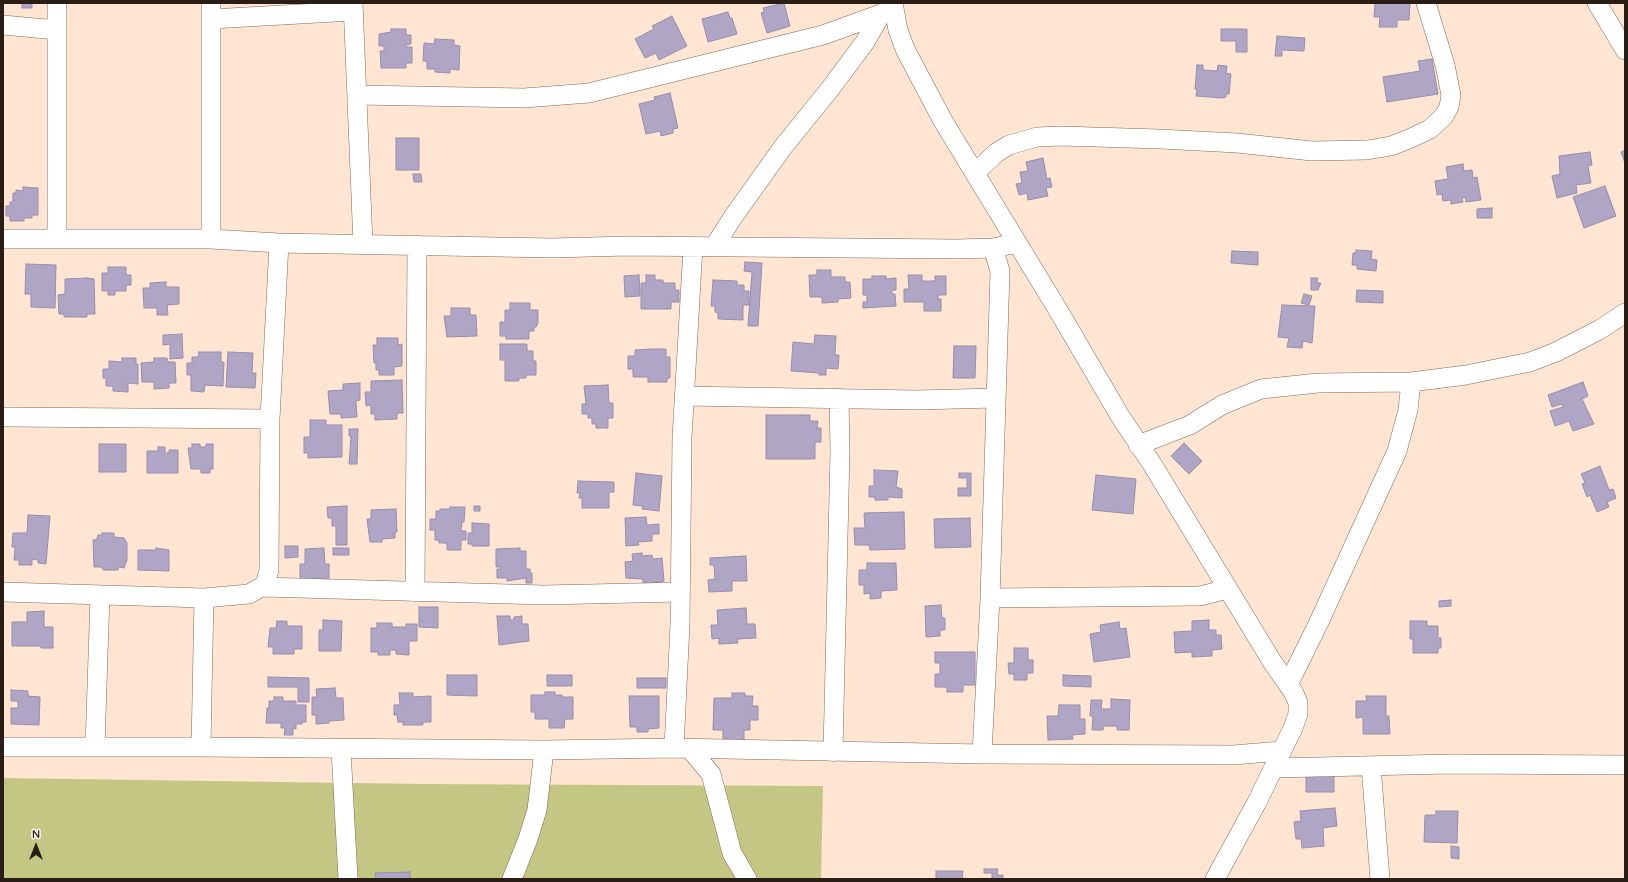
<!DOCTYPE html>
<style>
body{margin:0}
#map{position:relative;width:1628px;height:882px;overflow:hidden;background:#ffe5d2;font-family:Quicksand,sans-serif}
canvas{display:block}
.frame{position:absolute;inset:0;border:4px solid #291d15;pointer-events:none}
.north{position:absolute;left:16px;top:826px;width:40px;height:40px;-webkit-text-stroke:3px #fdf6f1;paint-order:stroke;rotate:0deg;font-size:11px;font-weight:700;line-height:16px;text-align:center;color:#291d15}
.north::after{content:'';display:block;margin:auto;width:14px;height:18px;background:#291d15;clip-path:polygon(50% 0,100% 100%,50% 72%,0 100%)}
</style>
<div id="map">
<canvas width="1628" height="882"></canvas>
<div class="frame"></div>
<div class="north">N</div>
</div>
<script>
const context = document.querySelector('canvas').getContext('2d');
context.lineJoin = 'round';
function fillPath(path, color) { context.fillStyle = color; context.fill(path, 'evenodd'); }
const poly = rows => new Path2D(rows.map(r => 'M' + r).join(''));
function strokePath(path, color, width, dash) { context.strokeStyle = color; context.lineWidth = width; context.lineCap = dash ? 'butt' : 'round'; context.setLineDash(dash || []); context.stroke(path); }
fillPath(poly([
 [3,778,421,784,823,786,821,879,3,879]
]), '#c4c784');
const building = poly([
 [22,3,32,3,32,8,22,8,22,3],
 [784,3,790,26,767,33,761,13,764,12,763,8,784,3],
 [1375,3,1410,3,1409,20,1397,20,1397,27,1379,27,1380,17,1374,17,1375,3],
 [728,12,730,18,732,18,737,34,708,42,702,19,728,12],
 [672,16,687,46,659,60,656,53,645,58,635,39,654,29,652,26,672,16],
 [391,29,406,29,406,35,411,35,411,44,406,45,406,47,412,47,412,63,406,63,406,68,381,68,380,51,384,51,384,46,379,46,379,34,391,32,391,29],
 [1221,29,1247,29,1247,52,1236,52,1236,41,1221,41,1221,29],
 [1277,36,1305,38,1304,51,1282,50,1282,56,1275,56,1277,36],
 [435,39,454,40,454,45,460,46,459,70,450,69,450,73,435,72,435,69,427,69,427,61,423,61,424,43,434,44,435,39],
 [1432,59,1438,94,1387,102,1383,77,1420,71,1418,61,1432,59],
 [1197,65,1203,65,1203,70,1217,71,1218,65,1227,66,1226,73,1231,74,1229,94,1226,94,1226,97,1222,98,1196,96,1197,90,1195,89,1197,65],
 [670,93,678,128,673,129,673,133,661,136,660,131,646,134,639,104,655,100,654,97,670,93],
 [396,138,419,138,419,170,396,170,396,138],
 [1625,150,1625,163,1621,152,1625,150],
 [1590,152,1592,165,1588,166,1591,183,1576,185,1577,193,1557,198,1552,176,1560,174,1559,156,1590,152],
 [1043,158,1047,179,1050,178,1052,187,1046,188,1048,196,1028,200,1027,193,1019,195,1016,184,1022,183,1020,172,1028,171,1026,162,1043,158],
 [1463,164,1464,171,1472,170,1473,178,1477,177,1481,200,1466,202,1465,197,1462,198,1463,202,1451,204,1451,200,1443,201,1442,194,1437,195,1435,181,1448,179,1446,167,1463,164],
 [413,174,421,174,422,182,414,182,413,174],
 [1605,186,1616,216,1584,228,1573,197,1605,186],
 [23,187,38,188,38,215,32,215,32,218,24,218,24,221,10,221,10,216,6,216,6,206,10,206,10,202,13,202,13,193,16,193,16,190,23,191,23,187],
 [1492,208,1492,218,1477,218,1477,209,1492,208],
 [1356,250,1372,251,1371,259,1377,260,1376,271,1357,269,1357,265,1352,265,1353,253,1356,253,1356,250],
 [1232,251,1258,252,1258,265,1231,263,1232,251],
 [745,262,762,263,758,326,748,326,752,272,744,271,745,262],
 [26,264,56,265,55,308,31,307,31,294,25,294,26,264],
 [108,267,126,267,126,275,131,275,131,285,126,285,126,291,115,291,115,295,108,295,108,291,102,291,102,273,108,273,108,267],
 [817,270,831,270,831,277,845,277,845,282,850,282,851,298,838,299,838,302,822,303,822,297,810,297,809,275,817,275,817,270],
 [639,275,640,296,625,297,624,276,639,275],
 [646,275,655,275,655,280,663,280,663,283,675,283,675,290,679,290,679,302,671,302,671,309,641,309,641,283,646,283,646,275],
 [908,275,922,275,922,281,935,281,935,276,946,276,946,295,938,295,938,299,941,299,941,311,924,311,924,302,904,302,904,289,909,289,908,275],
 [872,276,886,276,886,279,896,278,896,290,892,290,892,294,895,294,896,306,863,308,863,302,867,302,867,295,863,295,863,279,872,279,872,276],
 [87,278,94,279,95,314,87,314,87,317,64,317,64,314,59,314,58,295,65,294,65,279,87,278],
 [1311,278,1318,278,1317,283,1321,283,1318,290,1311,290,1311,278],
 [713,280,737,281,737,285,744,285,744,291,749,291,749,305,743,305,743,320,718,319,718,313,715,312,715,306,711,306,713,280],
 [166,282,166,287,179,287,179,304,167,305,168,315,157,315,157,308,144,308,143,288,150,288,150,283,166,282],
 [1357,290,1383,291,1383,303,1356,302,1357,290],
 [1304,294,1312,296,1309,305,1301,303,1304,294],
 [510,303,530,303,530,310,538,310,538,323,536,327,534,327,534,331,529,331,529,339,506,339,506,336,500,336,500,322,505,322,505,310,510,310,510,303],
 [1282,305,1315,306,1312,343,1303,341,1302,348,1287,347,1289,338,1278,337,1282,305],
 [451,308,470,308,470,315,476,315,477,336,447,337,444,316,451,316,451,308],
 [182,334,183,358,170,359,170,344,163,345,163,335,182,334],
 [815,335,836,336,835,355,839,355,838,369,826,368,826,375,819,375,819,373,791,371,793,342,814,344,815,335],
 [377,338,398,338,398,345,402,344,402,366,394,367,394,375,379,375,379,370,376,370,376,363,374,363,373,345,377,345,377,338],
 [500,344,527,344,527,351,533,351,533,361,536,361,536,375,526,375,526,378,519,378,519,381,505,381,505,360,500,360,500,344],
 [954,346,976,346,975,378,953,378,954,346],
 [651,349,666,349,666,357,670,357,670,378,667,378,667,382,648,382,648,377,633,377,633,369,628,369,628,356,635,356,635,350,651,349],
 [199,352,221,352,221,362,224,362,223,386,205,385,204,392,191,391,191,375,187,375,187,363,192,363,192,357,198,357,199,352],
 [228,352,253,353,252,373,256,373,255,388,226,387,228,352],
 [122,358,136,358,136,364,138,364,138,384,128,383,128,392,113,391,113,386,106,386,106,378,103,378,103,369,109,369,109,361,122,362,122,358],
 [154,358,167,358,168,362,175,362,176,383,169,383,169,388,154,389,154,382,142,382,141,363,154,362,154,358],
 [402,380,403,413,397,413,397,419,375,420,375,414,371,414,371,405,366,406,365,392,371,392,371,381,402,380],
 [1583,382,1588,396,1582,399,1594,424,1573,431,1569,421,1555,426,1550,411,1563,407,1562,404,1552,407,1548,395,1583,382],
 [360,383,360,400,356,401,357,417,341,418,341,414,330,414,328,391,343,390,343,384,360,383],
 [608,385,609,403,613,403,613,418,608,418,608,428,596,428,596,424,592,424,592,418,588,418,588,414,582,414,582,404,586,404,584,386,608,385],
 [766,415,810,415,810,421,818,421,817,428,821,428,821,442,815,442,815,459,766,459,766,415],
 [310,420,326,420,326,425,342,425,342,457,308,458,308,453,304,453,304,437,310,437,310,420],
 [349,429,358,429,357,464,349,464,351,436,349,436,349,429],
 [1184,443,1202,461,1189,474,1171,456,1184,443],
 [99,444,126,444,126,472,99,472,99,444],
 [192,444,200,444,200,447,206,447,206,444,213,444,213,469,210,469,210,473,201,473,201,469,191,469,188,448,192,448,192,444],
 [158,447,165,447,165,453,169,453,169,450,178,450,178,473,147,473,147,451,158,451,158,447],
 [1600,466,1609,490,1613,489,1616,498,1607,502,1609,507,1597,512,1590,495,1587,497,1582,484,1585,483,1581,474,1600,466],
 [874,470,898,471,896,487,902,489,902,498,888,497,888,500,875,500,875,497,869,497,869,486,874,486,874,470],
 [636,473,662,476,659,511,642,509,643,506,633,505,636,473],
 [959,473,971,473,971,496,958,496,958,488,967,488,967,478,959,478,959,473],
 [1096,475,1136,479,1133,514,1092,510,1096,475],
 [578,481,614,482,614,492,609,492,609,508,582,508,582,498,579,498,580,493,577,493,578,481],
 [347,506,347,545,336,545,336,526,332,526,332,518,328,518,327,507,347,506],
 [474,506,480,506,480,511,474,511,474,506],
 [450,507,465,507,464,522,462,522,461,531,466,531,466,540,461,540,461,550,447,550,447,543,439,543,439,540,435,540,435,530,430,530,430,519,436,519,436,511,440,511,440,509,450,509,450,507],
 [396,509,397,532,395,532,395,538,382,539,382,542,370,542,367,519,371,519,371,510,396,509],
 [904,512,905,549,870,550,869,545,855,545,854,528,865,528,864,513,904,512],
 [28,515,50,516,46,564,38,563,38,560,32,559,32,565,19,565,19,560,14,560,15,547,12,547,13,533,27,533,28,515],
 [646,517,647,525,659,524,659,534,652,534,652,541,638,542,639,545,626,546,625,518,646,517],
 [970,518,971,547,935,548,934,519,970,518],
 [472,523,489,524,489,546,472,546,472,544,468,544,468,533,472,533,472,523],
 [102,533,114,533,114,537,124,538,127,543,127,560,124,568,119,567,118,570,103,570,102,567,94,567,93,540,97,539,98,535,102,535,102,533],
 [285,546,298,546,298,557,285,558,285,546],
 [156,548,169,550,169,571,138,570,138,550,156,550,156,548],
 [324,548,325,564,329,564,329,582,300,581,300,564,305,564,305,549,324,548],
 [333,548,349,548,349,555,333,555,333,548],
 [520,548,520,551,526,551,526,569,530,569,530,573,532,573,532,583,526,583,526,578,507,581,507,578,497,578,497,569,501,569,501,567,496,567,496,549,520,548],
 [642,553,642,556,652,555,653,559,662,558,664,581,643,585,643,579,626,578,625,562,633,561,632,554,642,553],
 [746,556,747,581,732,581,732,591,709,592,708,580,715,579,714,565,710,565,710,558,746,556],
 [867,563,896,563,897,590,881,591,881,598,870,599,870,593,864,594,864,585,859,585,859,570,867,570,867,563],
 [1451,600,1451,606,1439,607,1439,601,1451,600],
 [941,605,942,618,945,618,945,630,940,630,940,636,926,637,925,606,941,605],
 [419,607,438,607,438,628,419,627,419,607],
 [746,608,747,624,755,624,756,638,737,639,738,643,719,644,719,638,712,639,711,625,718,625,717,610,746,608],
 [44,611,44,627,53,627,53,648,41,648,41,646,12,646,12,622,27,622,27,612,44,611],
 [497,616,510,616,510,620,514,620,514,617,522,616,522,624,528,624,529,641,499,645,497,616],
 [323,620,342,621,341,651,319,651,319,630,323,630,323,620],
 [1209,620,1209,630,1216,630,1216,635,1221,635,1222,649,1212,650,1212,656,1192,657,1192,652,1175,653,1174,632,1192,631,1192,621,1209,620],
 [277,621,287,621,287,626,302,626,302,649,294,649,294,654,273,654,273,647,268,647,270,628,276,628,277,621],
 [1410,621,1427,621,1427,626,1438,626,1438,638,1441,638,1441,648,1438,648,1438,653,1413,653,1413,639,1410,639,1410,621],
 [1119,622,1120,629,1126,628,1130,657,1094,662,1090,634,1101,632,1100,625,1119,622],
 [377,623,392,623,392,627,406,627,406,624,417,624,417,641,409,641,409,655,396,654,396,650,390,650,390,655,378,655,378,652,371,652,371,628,377,628,377,623],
 [1014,648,1028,648,1028,660,1033,660,1033,673,1027,673,1027,680,1014,680,1014,674,1009,674,1008,663,1014,663,1014,648],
 [935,652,975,652,975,685,963,685,963,692,947,692,947,687,935,687,935,674,940,674,940,663,935,663,935,652],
 [447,675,477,675,477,696,447,695,447,675],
 [547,675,572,675,572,686,547,686,547,675],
 [1063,675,1091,676,1091,687,1063,686,1063,675],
 [268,677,309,678,309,702,298,702,298,687,268,687,268,677],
 [637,678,666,678,666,688,637,688,637,678],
 [335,688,336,698,343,698,344,720,329,721,329,723,316,724,316,715,312,715,312,697,317,697,316,689,335,688],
 [11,690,28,691,28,696,40,697,39,725,11,724,11,708,18,708,18,701,11,701,11,690],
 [545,692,555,692,555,695,562,695,562,697,573,697,573,719,565,719,564,728,549,728,549,719,535,719,535,712,531,712,531,695,545,695,545,692],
 [399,693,413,693,413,697,431,696,431,722,423,722,423,725,403,725,403,722,398,722,397,715,394,715,394,705,400,705,399,693],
 [732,693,745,693,745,696,753,696,752,706,758,706,758,720,750,720,750,730,744,730,744,740,723,739,723,730,713,730,714,698,732,698,732,693],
 [629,696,659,696,659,728,648,729,648,732,637,732,637,727,630,727,629,696],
 [1366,696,1386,696,1386,716,1389,716,1390,734,1363,734,1363,717,1356,718,1356,701,1367,701,1366,696],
 [274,697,283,697,283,701,296,701,296,705,306,705,306,722,302,722,302,724,296,724,296,729,293,728,293,735,284,735,285,728,281,728,281,723,266,723,267,708,269,708,269,701,274,701,274,697],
 [1111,699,1130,700,1129,730,1117,730,1117,726,1104,726,1103,730,1092,730,1093,716,1090,716,1091,700,1102,700,1101,709,1111,709,1111,699],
 [1059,705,1080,705,1080,719,1085,719,1085,734,1072,735,1073,739,1048,740,1047,716,1058,716,1059,705],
 [1306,775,1334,775,1334,792,1306,792,1306,775],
 [1335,808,1337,826,1323,828,1324,846,1302,848,1301,839,1296,839,1294,822,1301,821,1300,811,1335,808],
 [1436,811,1458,811,1457,843,1424,842,1425,815,1436,815,1436,811],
 [1451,846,1459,847,1459,859,1451,858,1451,846],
 [984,869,998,869,997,875,1003,875,1003,879,992,879,992,873,984,873,984,869],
 [936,871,963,871,962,879,936,878,936,871],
 [410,872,410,879,374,879,376,878,375,873,410,872]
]);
fillPath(building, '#afa5c5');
strokePath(building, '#978dac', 1);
const minor = poly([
 [211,3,211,239],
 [353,3,363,244],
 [893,3,898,30,905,49,943,121,1058,310,1120,416,1152,464,1273,663,1294,693,1298,703,1298,714,1293,728,1257,802,1215,879],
 [1597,3,1625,50],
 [211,19,353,11],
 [3,25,57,30],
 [358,95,524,98,589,93,823,35,881,14],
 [975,173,996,153,1009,145,1037,137,1061,136,1160,139,1237,143,1312,151,1367,150,1391,146,1409,139,1430,129,1444,116,1449,107,1451,95,1445,65,1426,3],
 [3,239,211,239,279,243,552,248,628,246,957,249,993,248,1017,243],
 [57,239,57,3],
 [714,247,733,217,783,147,830,89,865,42,881,14,885,12],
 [684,396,917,400,995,398],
 [3,417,270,419],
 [1138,445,1190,425,1222,405,1261,389,1318,383,1411,382,1466,375,1530,362,1556,352,1599,330,1625,313],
 [263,587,544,595,680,592],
 [3,592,204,598,249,594,265,585,269,570,270,419,279,243],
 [415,592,417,245],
 [990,598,1200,596,1228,589],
 [1288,685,1319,622,1397,451,1408,410,1411,382],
 [3,747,201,747,544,750,674,748,982,754,1233,755,1282,751],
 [95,747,100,595],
 [201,747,204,598],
 [674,748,680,625,682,438,693,247],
 [341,749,348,879],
 [690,749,711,774,732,853,747,879],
 [833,752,840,451,839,398],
 [982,754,990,598,1000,271,993,248],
 [1371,766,1380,879],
 [1274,768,1450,764,1625,765],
 [512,879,528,839,537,810,544,750]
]);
strokePath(minor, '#846854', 20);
strokePath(minor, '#fff', 19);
</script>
